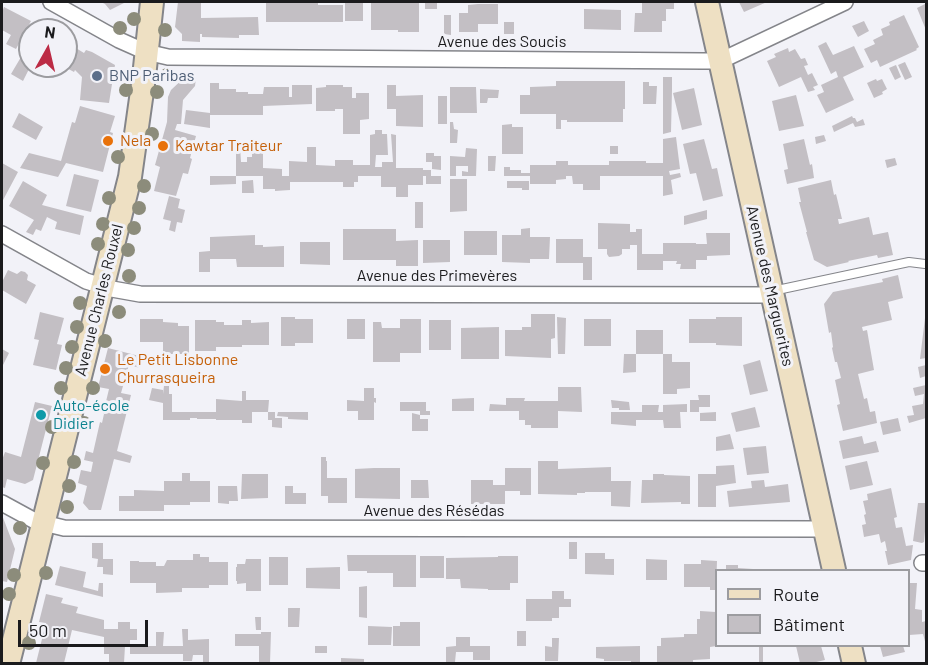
<!DOCTYPE html>
<meta charset="utf-8">
<style>
body{margin:0}
#map{position:relative;width:928px;height:665px;overflow:hidden;background:#f2f2f8;font-family:Barlow,sans-serif}
canvas{display:block}
.frame{position:absolute;inset:0;border:3px solid #1b1b1d;pointer-events:none}
.legend{position:absolute;left:715px;top:569px;width:195px;height:78px;box-sizing:border-box;background:#f2f2f8;border:2px solid #9c9ca0;margin:0;padding:8px 10px;list-style:none;font-size:18px;color:#1b1b1d}
.legend li{display:flex;align-items:center;gap:12px;height:30px}
.legend b{width:30px;border:2px solid #9c9ca0}
.north{position:absolute;left:18px;top:18px;width:60px;height:60px;box-sizing:border-box;background:#f2f2f8;border:2px solid #9c9ca0;border-radius:50%;rotate:8deg;font-size:16px;font-weight:700;line-height:24px;text-align:center;color:#1b1b1d}
.north::after{content:'';display:block;margin:auto;width:21px;height:27px;background:#bc2b45;clip-path:polygon(50% 0,100% 100%,50% 72%,0 100%)}
.scale{position:absolute;left:18px;top:620px;width:130px;height:27px;box-sizing:border-box;border:3px solid #1b1b1d;border-top:0;padding-left:8px;font-size:18px;line-height:21px;white-space:nowrap;color:#1b1b1d;-webkit-text-stroke:4px #f2f2f8;paint-order:stroke}
</style>
<div id="map">
<canvas width="928" height="665"></canvas>
<div class="frame"></div>
<ul class="legend">
<li><b style="height:8px;background:#eee0c3"></b>Route</li>
<li><b style="height:16px;background:#c3bfc4"></b>Bâtiment</li>
</ul>
<div class="north">N</div>
<div class="scale">50 m</div>
</div>
<script>
const context = document.querySelector('canvas').getContext('2d');
context.lineJoin = 'round';
function fillPath(path, color) { context.fillStyle = color; context.fill(path, 'evenodd'); }
const poly = rows => new Path2D(rows.map(r => 'M' + r).join(''));
function strokePath(path, color, width, dash) { context.strokeStyle = color; context.lineWidth = width; context.lineCap = dash ? 'butt' : 'round'; context.setLineDash(dash || []); context.stroke(path); }
function write(font, color, halo, rows, align = 'center') {
  context.font = font + ' Barlow,sans-serif'; context.lineWidth = 6; context.setLineDash([]); context.textBaseline = 'middle'; context.strokeStyle = halo; context.fillStyle = color; for (const [text, x, y, turn = 0] of rows) {
    context.save(); context.translate(x, y); context.rotate((+turn || 0) * Math.PI / 180); context.textAlign = isNaN(turn) ? turn : align; if (halo) context.strokeText(text, 0, 0); context.fillText(text, 0, 0); context.restore();
  }
}
fillPath(poly([
 [101,2,126,2,110,10,105,4],
 [178,2,201,2,201,18,258,17,259,35,239,35,239,38,202,37,202,34,200,34,200,42,182,41,182,34,175,27],
 [266,2,318,2,318,5,343,5,343,22,266,22],
 [345,2,363,2,363,21,345,21],
 [371,2,398,2,398,3,419,3,419,32,398,32,398,30,371,30],
 [425,2,437,2,437,9,425,9],
 [642,2,674,2,674,9,666,9,666,21,662,21,662,32,634,32,635,13,642,13],
 [739,2,767,2,744,12],
 [478,4,498,4,498,24,478,24,478,32,459,32,459,13,468,13,468,5],
 [925,4,926,8,926,30,917,8],
 [4,7,31,21,16,49,6,44,11,35,2,30,2,12],
 [584,9,621,10,621,30,584,29],
 [444,15,451,15,451,35,444,34],
 [904,15,919,47,916,49,917,50,880,67,877,60,871,63,864,49,875,44,873,40,883,35,881,29,890,25,889,22],
 [864,21,869,31,858,37,852,26],
 [504,22,514,22,514,34,504,34],
 [66,42,84,53,86,50,92,52,115,65,109,103,80,100,82,77,75,70,74,72,63,66,66,66],
 [826,42,833,55,854,46,864,67,843,77,854,100,826,113,817,95,824,92,821,85,838,77,836,71,831,74,818,46],
 [788,48,789,52,795,49,801,59,805,58,808,65,804,66,808,75,812,73,818,85,813,87,815,90,808,92,801,77,779,87,767,61,776,57,774,54],
 [21,57,30,63,30,67,23,81,11,74],
 [905,62,912,77,905,80,898,65],
 [896,65,901,77,895,80,889,68],
 [190,72,196,78,195,86,183,100,181,124,177,124,175,130,196,136,190,158,192,159,188,174,183,173,176,196,154,191,160,167,155,165,167,122,168,97,171,90],
 [663,77,672,77,672,90,671,132,663,134],
 [876,79,877,81,882,79,887,89,882,92,883,94,874,98,867,83],
 [556,81,625,81,625,109,623,109,623,122,567,122,567,120,561,120,561,129,556,129,556,114,520,114,520,95,530,95,530,87,556,86],
 [643,82,649,82,649,86,657,86,656,104,643,104],
 [210,83,219,83,219,89,236,89,236,92,248,92,248,94,263,94,264,87,289,87,289,97,292,97,292,85,312,85,312,104,263,106,263,115,210,115,210,128,184,124,186,110,210,113],
 [326,85,343,85,343,87,352,87,352,98,356,98,356,93,369,93,369,119,360,120,360,134,343,134,343,109,335,109,335,111,316,111,316,88,326,87],
 [387,85,396,85,396,96,423,95,423,127,396,126,396,109,387,109],
 [450,87,476,87,477,113,450,113],
 [694,88,702,125,682,130,673,93],
 [480,89,499,90,498,98,488,98,487,103,480,103],
 [796,95,804,126,779,131,772,101],
 [438,96,447,96,447,124,438,124],
 [80,106,115,116,110,132,113,133,103,172,66,163,58,177,20,168,29,153,61,161,72,122,75,123],
 [19,113,43,127,36,140,12,127],
 [852,116,853,118,855,118,857,122,863,119,865,125,855,127,853,123,834,132,832,126],
 [450,122,453,122,454,129,458,130,457,143,450,143],
 [512,124,512,127,523,127,523,154,502,154,502,125],
 [375,130,382,130,382,134,387,134,388,155,376,155,375,167,382,167,382,162,393,162,391,134,396,135,396,168,423,168,423,170,431,170,431,176,441,176,441,184,426,184,426,176,423,176,423,185,408,185,408,197,396,197,396,187,381,187,381,176,358,176,358,182,354,182,354,187,343,187,343,182,290,182,290,190,275,191,275,189,263,189,263,176,236,176,236,184,210,185,210,176,236,176,236,146,240,146,241,162,247,162,247,157,252,157,252,146,263,146,263,168,282,169,282,176,289,176,289,161,307,162,307,147,316,147,316,165,335,166,335,160,353,160,353,165,370,165,370,135,375,134],
 [824,135,826,141,816,144,815,137],
 [676,137,680,169,669,171,670,175,680,173,681,177,671,180,673,194,663,196,663,176,600,176,600,190,583,190,583,184,573,184,572,176,566,176,566,179,556,180,556,184,530,184,530,176,504,176,504,167,510,167,510,170,521,170,521,173,530,173,530,165,556,165,556,161,568,161,568,165,609,165,609,161,646,161,646,163,663,163,663,139],
 [704,139,712,169,717,168,723,196,703,201,696,173,690,174,683,144],
 [804,139,810,165,812,164,814,178,787,184,784,170,788,169,783,144],
 [610,146,618,146,618,154,610,154],
 [466,148,477,149,476,176,462,176,462,171,468,172,468,166,456,166,456,176,450,176,450,156,465,157],
 [426,153,434,153,434,156,441,156,441,170,432,169,432,162,426,162],
 [488,156,496,156,495,171,488,171],
 [895,158,897,165,887,168,885,160],
 [2,163,18,172,2,202],
 [74,174,99,180,91,212,66,206],
 [450,179,467,179,467,211,450,212],
 [253,180,254,193,242,193,242,181],
 [831,180,834,195,836,194,842,219,838,219,839,224,869,217,873,235,888,232,893,255,878,258,877,255,848,261,849,262,827,267,814,260,806,232,807,232,799,202,801,202,798,188],
 [23,181,47,195,42,205,84,216,80,235,55,229,57,222,47,217,41,231,36,229,33,235,26,232,34,220,9,206],
 [507,181,529,181,529,190,522,190,522,188,507,188],
 [169,196,180,199,178,208,185,210,182,223,177,222,175,232,169,230,171,221,163,219],
 [415,202,423,202,423,228,415,228],
 [707,210,707,219,684,225,684,216],
 [598,223,630,224,630,232,636,232,636,229,642,229,642,254,663,254,663,243,696,243,696,244,707,244,706,233,730,233,730,255,707,256,707,260,696,260,696,269,680,269,681,264,676,264,677,261,663,261,663,270,637,270,637,245,630,245,630,249,622,249,622,254,619,256,609,257,607,254,607,249,598,249],
 [530,228,530,237,550,237,549,259,530,259,530,263,502,262,502,235,521,235,521,229],
 [343,229,396,229,396,241,418,240,418,266,396,266,396,260,343,260],
 [464,231,497,231,497,255,464,255],
 [255,235,255,245,263,245,263,247,284,246,284,267,237,267,236,259,210,259,210,272,199,272,199,252,210,251,210,237],
 [556,239,583,239,583,257,592,257,592,280,583,280,583,263,556,263],
 [423,240,450,240,450,262,423,263],
 [300,242,330,242,330,265,300,264],
 [8,270,17,274,21,271,25,272,28,275,27,280,36,285,26,304,2,290,2,282],
 [898,275,903,298,888,302,892,320,862,327,863,331,867,330,874,370,858,374,864,399,867,398,870,412,875,411,877,423,843,431,837,405,840,404,835,380,841,378,837,362,835,362,832,348,833,347,831,332,829,333,824,304,833,292,883,282,882,279],
 [40,312,64,318,57,344,62,345,56,370,33,365,39,340,34,339],
 [531,314,555,314,555,338,551,339,551,358,505,356,505,330,522,330,522,327,531,327],
 [281,317,295,317,295,319,313,319,313,343,295,343,295,346,281,346],
 [557,317,566,318,565,354,558,354],
 [716,317,742,317,742,346,716,345,716,343,689,343,689,319,716,319],
 [925,318,926,319,926,358,920,359],
 [140,319,163,319,163,322,178,323,178,326,189,326,189,354,163,354,163,342,140,342],
 [347,319,365,319,365,339,347,339],
 [400,319,421,319,421,353,400,353,400,362,373,362,373,322,381,322,382,328,400,328],
 [584,319,611,319,611,346,584,346],
 [195,320,216,320,216,322,224,322,224,325,242,325,242,320,251,320,251,323,269,322,269,345,242,345,242,347,216,347,216,351,195,351],
 [429,320,451,320,451,350,429,350],
 [499,327,499,359,461,359,461,328],
 [636,330,663,330,663,354,636,354],
 [108,348,143,357,140,368,129,365,121,393,131,395,117,451,132,456,130,463,114,459,101,510,89,510,83,503,87,486,78,483,81,470,91,472,93,462,84,460,86,451,93,453,100,422,102,423,104,414,103,414,109,389,98,387],
 [2,349,9,353,2,367],
 [624,354,636,354,636,372,623,373],
 [663,354,672,354,672,362,690,362,690,388,677,389,677,394,663,394],
 [760,360,768,391,750,395,743,365],
 [926,365,926,376,920,378,918,367],
 [926,385,926,418,909,423,907,416,914,415,912,406,923,404,924,394,915,396,913,388],
 [164,386,169,386,169,394,172,394,172,412,216,412,216,399,242,401,242,391,246,391,246,400,269,400,268,412,252,412,252,423,242,423,242,420,216,420,216,419,197,419,197,418,190,418,190,420,163,420,163,403,149,400,152,388,163,390,163,394],
 [558,387,581,387,582,412,558,411,558,428,531,428,531,425,525,425,525,420,519,420,519,411,489,411,490,404,506,405,506,398,525,398,524,401,558,401],
 [364,388,374,388,374,398,376,398,376,403,374,402,374,420,358,420,358,411,347,411,347,400,364,401],
 [698,395,710,395,710,407,699,407,699,412,690,412,690,400,699,400],
 [474,398,474,411,452,411,452,399],
 [611,400,629,402,630,410,619,410,619,408,612,408],
 [35,402,52,406,33,480,25,484,7,479,5,488,2,487,2,460,5,452,21,457],
 [400,402,426,402,426,411,430,411,430,415,420,415,420,419,428,419,428,431,412,431,412,413,420,415,420,411,400,411],
 [687,404,687,412,680,412,681,428,664,428,663,420,636,420,636,426,611,424,611,412,642,412,642,405,659,405,658,412,663,412,663,405],
 [755,407,760,427,736,432,731,413],
 [268,412,275,412,275,418,282,418,282,428,272,427,272,420,268,420],
 [278,412,308,412,308,420,288,419,288,417,277,416],
 [716,412,716,421,700,421,700,413],
 [898,418,901,431,883,435,880,422],
 [730,434,734,449,716,451,716,437],
 [862,436,864,444,876,441,879,452,843,459,839,441],
 [766,446,769,473,747,475,743,448],
 [321,457,326,457,326,461,327,461,327,478,347,478,347,503,328,503,328,496,321,496],
 [538,461,558,461,558,469,611,467,611,481,631,481,630,507,611,506,611,492,585,492,585,493,577,493,577,495,538,494],
 [867,461,873,485,850,490,845,466],
 [734,465,736,483,716,486,716,507,698,507,698,474,716,474,716,466],
 [374,468,400,468,400,499,355,498,355,469],
 [505,468,531,468,531,495,520,495,520,491,505,491,505,504,471,504,471,480,493,480,493,485,505,485],
 [182,473,190,473,190,481,210,481,210,502,190,502,190,505,164,505,164,511,119,511,119,496,134,496,134,490,164,491,164,481,182,481],
 [242,474,268,474,268,498,241,499],
 [653,474,664,474,664,475,690,476,690,504,681,504,681,502,641,503,642,480,653,480],
 [411,480,428,480,429,498,411,498],
 [764,480,765,487,788,484,790,502,729,507,727,491,752,488,751,481],
 [218,486,237,486,238,501,229,501,229,504,218,503],
 [285,486,293,486,293,493,306,493,306,504,285,504],
 [891,488,897,517,894,518,896,528,902,527,906,546,913,545,911,560,888,565,885,551,887,551,885,541,881,543,879,534,864,537,862,525,866,524,864,515,866,514,863,501,868,500,867,494],
 [918,503,926,503,926,521,924,542,922,543,913,541],
 [2,515,15,549,7,582,2,581],
 [569,542,577,542,577,559,569,559],
 [92,543,103,543,103,559,113,559,113,575,103,574,103,567,97,567,98,559,92,558],
 [585,553,605,553,605,559,614,559,614,575,585,574],
 [193,554,200,554,200,557,209,557,209,562,228,562,228,585,209,585,209,588,182,588,182,592,156,593,156,583,130,583,130,561,139,561,139,562,156,562,156,566,164,566,167,560,193,560],
 [347,555,416,555,416,587,393,587,393,573,367,573,367,571,348,571],
 [420,556,444,556,444,578,420,578],
 [498,556,518,556,518,583,510,583,510,590,488,590,488,589,461,588,460,579,446,579,446,558,498,557],
 [269,557,288,557,288,585,269,585],
 [246,559,261,559,261,591,246,591,246,583,237,584,237,581,236,581,236,567,237,567,237,564,245,564],
 [646,559,667,560,667,580,646,580],
 [701,560,717,561,716,590,710,590,710,587,684,587,684,564,701,564],
 [726,565,738,565,738,568,753,569,753,570,726,570],
 [60,566,86,572,83,587,98,591,99,583,103,583,103,597,55,585],
 [340,567,340,589,306,588,306,568],
 [909,583,917,583,915,609,922,610,922,622,926,621,926,645,923,634,909,635],
 [367,586,367,618,359,617,359,587],
 [552,591,564,591,564,599,571,599,571,607,559,607,559,618,552,618,552,621,526,621,526,599,552,599],
 [46,594,63,598,61,603,78,607,76,613,104,620,104,629,118,629,118,622,130,622,130,629,137,629,137,640,130,640,130,646,125,646,124,663,109,663,109,654,104,654,104,637,72,630,64,663,36,663,46,623,39,622],
 [288,608,300,608,299,627,288,627],
 [700,611,716,612,717,646,710,647,710,659,693,660,693,663,657,663,657,646,661,646,661,638,684,637,684,634,697,634,697,619,700,619],
 [255,617,261,617,261,630,256,630],
 [400,622,420,622,420,646,393,646,393,626,400,626],
 [368,626,392,627,391,645,368,645],
 [182,629,188,629,188,640,209,639,209,663,203,662,203,655,193,655,192,661,183,661,183,654,130,654,130,646,156,646,156,632,164,632,163,646,183,646],
 [517,631,526,631,526,646,517,646],
 [261,632,271,632,270,663,259,663,259,646,235,646,235,634,261,634],
 [456,637,470,637,470,646,490,646,490,660,473,660,473,652,456,652,455,662,446,662,446,647,456,646],
 [552,638,559,638,558,661,545,661,545,646,552,647],
 [315,646,327,646,327,653,315,653],
 [640,646,640,663,631,663,631,661,604,661,604,659,596,658,596,647],
 [759,646,763,646,763,663,759,663],
 [796,646,821,646,825,660,812,663,800,663],
 [880,646,903,646,905,652,883,657],
 [341,658,364,659,364,663,341,663]
]), '#c3bfc4');
const lane = poly([
 [774,293,782,289,909,262,925,264]
]);
const street = poly([
 [51,2,119,40,146,52,168,57,703,61,720,61,845,2],
 [2,234,86,281,112,289,140,294,772,295],
 [2,503,35,521,64,528,825,529],
 [922,563,926,563]
]);
const secondary = poly([
 [707,2,834,570],
 [850,646,854,664],
 [8,664,130,177,144,77,152,2]
]);
strokePath(lane, '#84858a', 10);
strokePath(street, '#84858a', 18);
strokePath(secondary, '#84858a', 26);
strokePath(lane, '#fff', 8);
strokePath(street, '#fff', 15);
strokePath(secondary, '#eee0c3', 22);
context.fillStyle = '#8c8c7b';
for (const [x, y] of [
 [134,19],
 [120,28],
 [165,30],
 [167,75],
 [126,90],
 [157,92],
 [152,134],
 [118,157],
 [144,186],
 [109,198],
 [139,208],
 [103,224],
 [134,228],
 [98,244],
 [128,250],
 [129,276],
 [80,303],
 [119,312],
 [77,327],
 [105,341],
 [72,347],
 [66,368],
 [61,388],
 [93,388],
 [84,423],
 [52,427],
 [74,462],
 [43,463],
 [69,486],
 [67,507],
 [20,528],
 [46,573],
 [14,575],
 [9,594],
 [29,643]
]) { context.beginPath(); context.arc(x, y, 7, 0, 2 * Math.PI); context.fill(); }
for (const [x, y, r, color] of [
 [97,76,6,"#5c6f8a"],
 [108,141,6,"#e8710a"],
 [163,146,6,"#e8710a"],
 [105,369,6,"#e8710a"],
 [41,415,6,"#0f9aa8"]
]) { const dot = new Path2D(); dot.arc(x, y, r, 0, 2 * Math.PI); context.fillStyle = color; context.fill(dot); strokePath(dot, '#f2f2f8', 2); }
write('16px', '#1b1b1d', '#f2f2f8', [
 ["Avenue des Soucis",502,42],
 ["Avenue des Primevères",437,276],
 ["Avenue des Marguerites",770,286,77],
 ["Avenue Charles Rouxel",99,300,-76],
 ["Avenue des Résédas",434,511]
]);
write('16px', '#4e5e75', '#f2f2f8', [
 ["BNP Paribas",109,76]
], 'left');
write('16px', '#c56008', '#f2f2f8', [
 ["Nela",120,141],
 ["Kawtar Traiteur",175,146],
 ["Le Petit Lisbonne",117,360],
 ["Churrasqueira",117,378]
], 'left');
write('16px', '#0d838f', '#f2f2f8', [
 ["Auto-école",53,406],
 ["Didier",53,424]
], 'left');
</script>
